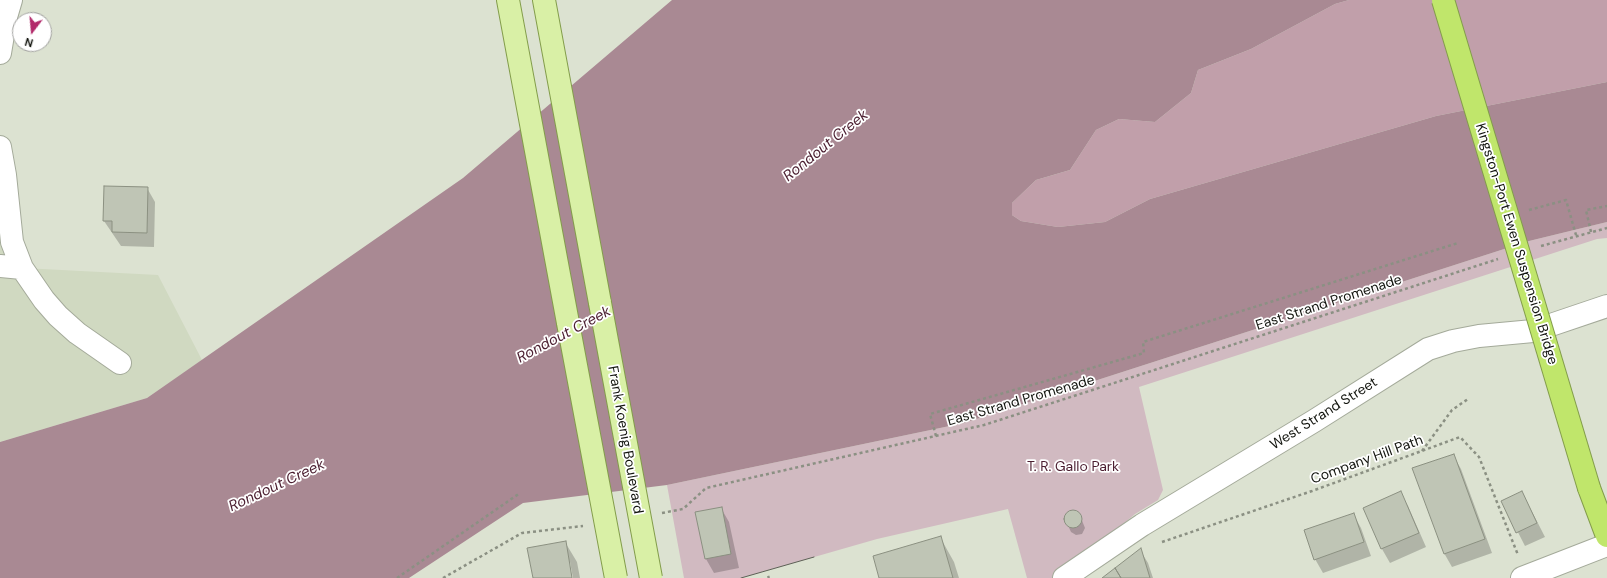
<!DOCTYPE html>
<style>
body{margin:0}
#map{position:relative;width:1607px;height:578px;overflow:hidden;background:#dce2d1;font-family:"DM Sans",sans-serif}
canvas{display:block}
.north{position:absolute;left:12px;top:12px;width:40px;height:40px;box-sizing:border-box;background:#fff;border:1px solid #a1a19f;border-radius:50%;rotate:196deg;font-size:11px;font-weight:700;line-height:16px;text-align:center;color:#13150f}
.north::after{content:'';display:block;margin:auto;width:14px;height:18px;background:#b2296a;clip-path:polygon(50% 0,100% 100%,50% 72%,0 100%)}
</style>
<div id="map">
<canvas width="1607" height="578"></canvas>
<div class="north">N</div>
</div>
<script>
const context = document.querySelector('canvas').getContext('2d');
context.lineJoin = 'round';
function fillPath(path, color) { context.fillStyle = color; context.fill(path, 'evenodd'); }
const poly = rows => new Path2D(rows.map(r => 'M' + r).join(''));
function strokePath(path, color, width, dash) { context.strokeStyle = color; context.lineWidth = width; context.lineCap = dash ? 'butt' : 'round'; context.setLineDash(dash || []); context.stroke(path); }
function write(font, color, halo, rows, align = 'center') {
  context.font = font + ' "DM Sans",sans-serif'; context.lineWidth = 3.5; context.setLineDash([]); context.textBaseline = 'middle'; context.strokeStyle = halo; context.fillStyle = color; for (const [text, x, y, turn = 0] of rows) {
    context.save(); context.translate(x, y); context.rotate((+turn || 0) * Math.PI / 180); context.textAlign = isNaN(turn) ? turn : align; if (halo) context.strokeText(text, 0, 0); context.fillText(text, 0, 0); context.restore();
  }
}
fillPath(poly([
 [0,147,23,268,158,275,202,360,147,398,0,442]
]), '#d0d9c1');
fillPath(poly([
 [1607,222,1607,238,1597,239,1139,387,1163,490,1158,500,1135,514,1059,578,1027,578,1008,509,877,539,741,578,684,578,667,485,964,423,1529,241]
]), '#d1bac1');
fillPath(poly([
 [1349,0,1607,0,1607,82,1436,116,1150,199,1105,222,1058,227,1021,221,1012,215,1012,203,1036,180,1070,170,1096,130,1119,119,1155,122,1191,93,1198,70,1251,49,1335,4]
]), '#c19faa');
fillPath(poly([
 [672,0,1349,0,1335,4,1251,49,1198,70,1191,93,1155,122,1119,119,1096,130,1070,170,1036,180,1012,203,1012,215,1021,221,1058,227,1105,222,1150,199,1436,116,1607,82,1607,222,1529,241,964,423,667,485,523,503,409,578,0,578,0,442,147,398,463,178]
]), '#a98993');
fillPath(poly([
 [147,188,155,202,154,247,121,246,104,221],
 [1453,455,1461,469,1492,553,1452,567,1444,553],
 [1400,492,1408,506,1426,547,1390,563,1382,549,1364,508],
 [1522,492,1545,537,1525,546,1502,501],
 [721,508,729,522,739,568,714,573,706,559,697,513],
 [1073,511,1079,513,1085,528,1082,534,1076,535,1071,532,1065,519,1067,513],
 [1353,514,1361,528,1371,556,1323,573,1315,559],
 [940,537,954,562,959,578,880,578],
 [565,542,577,562,580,578,573,578,570,562,568,562,571,578,534,578],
 [1140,550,1148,563,1153,578,1104,578]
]), '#0003');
const building = poly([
 [104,186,148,187,147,233,112,232,112,221,103,221,104,186],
 [1454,454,1485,539,1444,554,1412,468,1454,454],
 [1401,491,1419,533,1381,549,1363,508,1401,491],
 [1522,491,1537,523,1516,533,1501,501,1522,491],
 [722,507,731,554,705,559,695,512,722,507],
 '1064 519a9 9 0 1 1 18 0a9 9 0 1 1-18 0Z',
 [1354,513,1364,542,1314,560,1304,530,1354,513],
 [941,536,953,578,879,578,873,556,941,536],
 [566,541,572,578,533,578,527,548,566,541],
 [1141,548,1150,578,1121,578,1115,568,1141,548],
 [1115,568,1121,578,1102,578,1115,568]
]);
fillPath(building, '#bfc5b5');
strokePath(building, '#8b9081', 1);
const minor = poly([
 [0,53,6,17,11,0],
 [0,147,5,175,12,242,22,268,44,300,58,316,77,333,120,363],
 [0,266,22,268],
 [1064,578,1142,525,1314,421,1428,349,1453,341,1479,336,1533,331,1607,306],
 [1522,578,1607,545]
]);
const major = poly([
 [508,0,568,323],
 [544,0,600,303]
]);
const highway = poly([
 [1589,488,1607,536]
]);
strokePath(minor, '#a4aa9a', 24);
strokePath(major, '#839d4b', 24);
strokePath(highway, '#839d4b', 24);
strokePath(poly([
 [1529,210,1566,200,1576,235],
 [1591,232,1586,210,1607,206],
 [1541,246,1607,228],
 [936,436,930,414,1144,353,1143,342,1458,243],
 [1422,451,1452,410,1468,399],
 [662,513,683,509,706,488,984,425,1498,259],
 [1162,542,1312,491,1460,437,1479,457,1518,555],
 [768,576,769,578],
 [397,578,520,493],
 [443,578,522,533,583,526]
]), '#8b9083', 2.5, [3, 3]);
strokePath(minor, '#fff', 22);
strokePath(major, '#d9f0a6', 22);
strokePath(highway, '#c0e66b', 22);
strokePath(poly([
 [741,578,814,557]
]), '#5d6056', 1);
const majorBridge = poly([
 [600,303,651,578],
 [568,323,616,578]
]);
const highwayBridge = poly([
 [1443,0,1589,488]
]);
strokePath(majorBridge, '#839d4b', 24, []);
strokePath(highwayBridge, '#839d4b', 24, []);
strokePath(majorBridge, '#d9f0a6', 22);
strokePath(highwayBridge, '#c0e66b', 22);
write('14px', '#13150f', '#fff', [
 ["Kingston-Port Ewen Suspension Bridge",1516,244,73],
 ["East Strand Promenade",1329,303,-18],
 ["East Strand Promenade",1021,401,-16],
 ["West Strand Street",1324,414,-32],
 ["Frank Koenig Boulevard",625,440,80],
 ["Company Hill Path",1367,460,-20]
]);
write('14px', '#4b1e30', '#fff', [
 ["T. R. Gallo Park",1073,467]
]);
write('italic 15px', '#4a1d2f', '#fff', [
 ["Rondout Creek",826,146,-39],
 ["Rondout Creek",564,335,-28],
 ["Rondout Creek",277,486,-25]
]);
</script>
